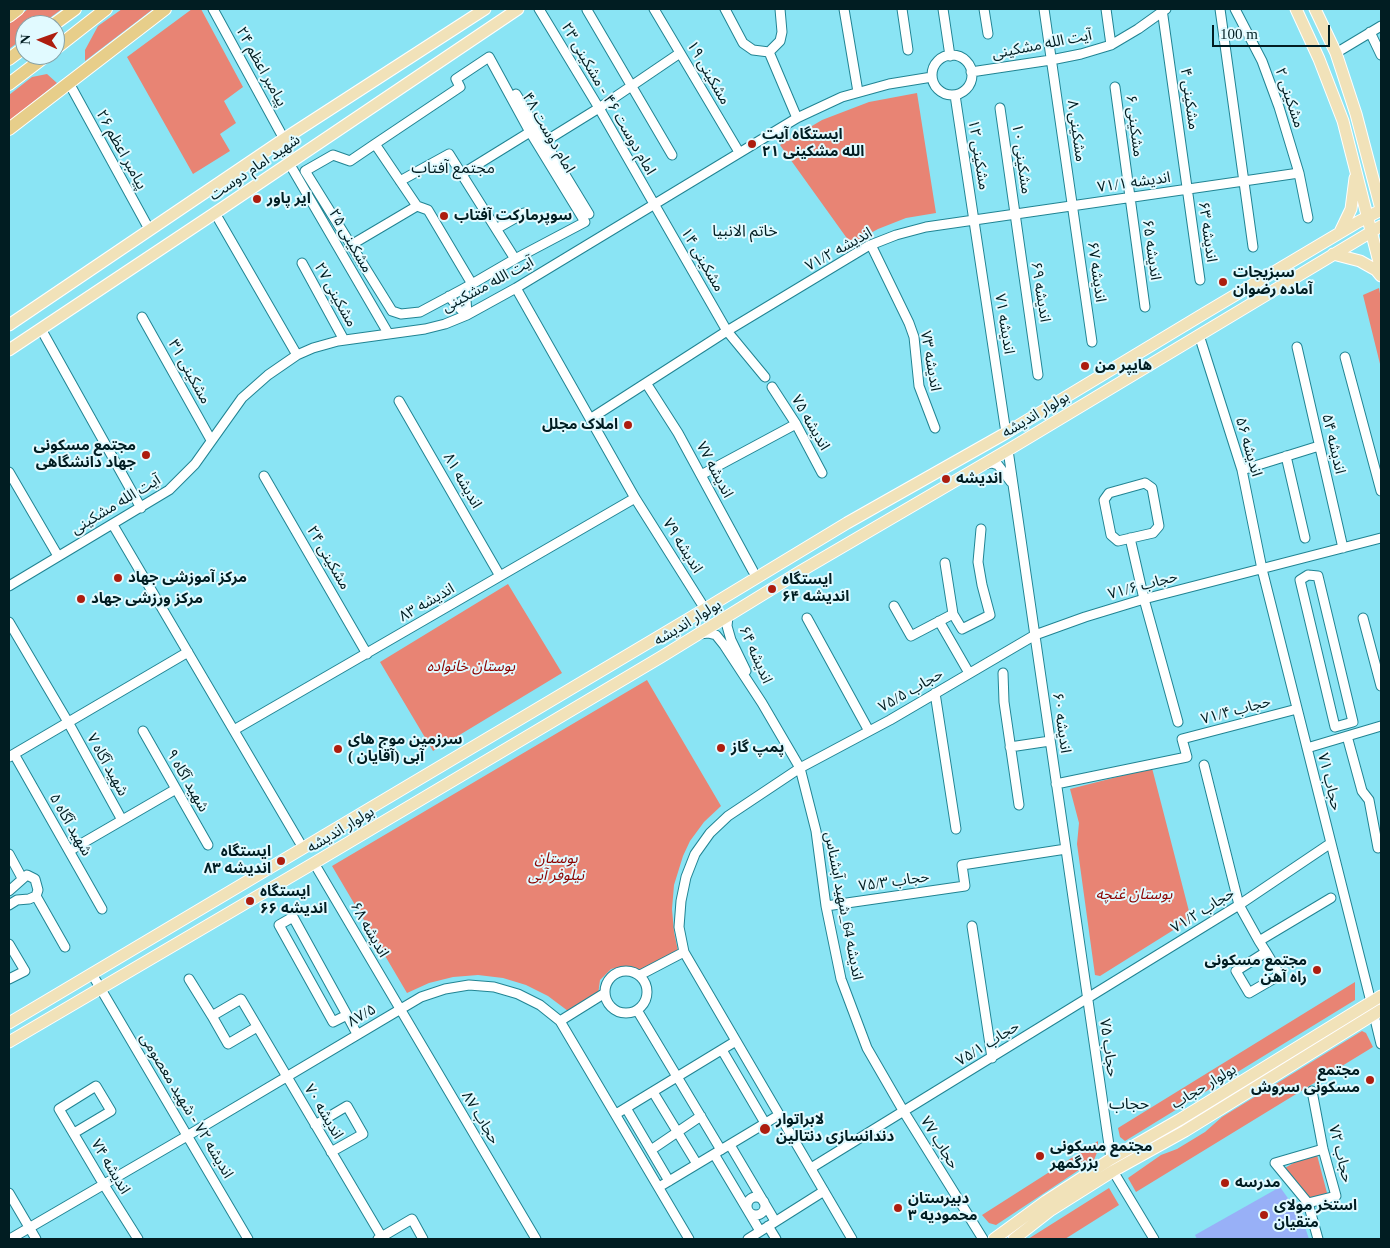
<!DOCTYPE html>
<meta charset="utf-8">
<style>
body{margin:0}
#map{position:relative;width:1390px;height:1248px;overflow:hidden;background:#8ae4f4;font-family:"Times New Roman",serif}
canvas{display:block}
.frame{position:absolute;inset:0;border:10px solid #011d22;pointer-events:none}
.north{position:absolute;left:15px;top:15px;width:50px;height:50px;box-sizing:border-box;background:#e1faff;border:1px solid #87a2a7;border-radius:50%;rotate:272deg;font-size:14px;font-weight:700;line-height:20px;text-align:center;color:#011d22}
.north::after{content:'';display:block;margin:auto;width:18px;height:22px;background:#ad1d0f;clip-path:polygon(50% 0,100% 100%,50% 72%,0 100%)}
.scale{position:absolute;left:1212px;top:25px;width:118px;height:22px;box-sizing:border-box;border:2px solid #011d22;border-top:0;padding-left:6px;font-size:15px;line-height:18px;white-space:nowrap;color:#011d22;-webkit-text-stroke:4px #e1faff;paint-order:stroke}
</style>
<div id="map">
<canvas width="1390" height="1248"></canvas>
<div class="frame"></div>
<div class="north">N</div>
<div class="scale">100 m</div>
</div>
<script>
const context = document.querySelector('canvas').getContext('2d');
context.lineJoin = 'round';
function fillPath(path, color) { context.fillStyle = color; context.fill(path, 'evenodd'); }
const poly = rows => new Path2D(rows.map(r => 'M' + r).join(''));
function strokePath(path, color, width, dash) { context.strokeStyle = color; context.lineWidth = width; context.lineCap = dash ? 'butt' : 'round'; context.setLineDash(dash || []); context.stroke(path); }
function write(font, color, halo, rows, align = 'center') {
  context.font = font + ' "Times New Roman","Noto Sans Arabic",serif'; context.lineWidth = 4; context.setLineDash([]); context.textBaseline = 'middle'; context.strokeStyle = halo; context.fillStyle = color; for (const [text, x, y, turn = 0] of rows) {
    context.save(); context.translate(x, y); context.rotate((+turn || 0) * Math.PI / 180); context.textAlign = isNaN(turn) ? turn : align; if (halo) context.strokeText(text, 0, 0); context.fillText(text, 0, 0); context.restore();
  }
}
fillPath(poly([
 [28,9,62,9,40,25,25,25,25,37,9,49,9,24],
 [122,9,153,9,85,61,85,50,98,26],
 [192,9,201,9,243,87,224,101,236,123,220,134,230,151,193,174,127,57],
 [47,74,57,83,9,121,9,95,32,77],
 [917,93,936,213,906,218,878,229,851,244,780,145,822,120,869,102],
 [1379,288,1381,299,1381,368,1363,295],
 [508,584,562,673,433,751,380,662],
 [647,680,721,806,704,822,690,841,683,856,674,885,672,909,674,932,678,951,639,972,625,966,611,969,600,980,598,995,568,1011,548,996,526,985,503,978,478,975,453,977,429,983,407,993,332,866],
 [1152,768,1191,919,1100,976,1095,975,1077,844,1079,823,1070,789],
 [1355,982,1355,1000,1125,1141,1120,1137,1118,1128],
 [1362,1031,1366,1033,1373,1047,1136,1192,1128,1178,1161,1155,1177,1149,1205,1132,1222,1117],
 [1098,1141,1098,1150,1094,1160,996,1225,989,1223,982,1215],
 [1317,1155,1327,1193,1308,1199,1285,1168,1300,1159],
 [1109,1188,1119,1205,1065,1239,1028,1239]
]), '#e88474');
fillPath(poly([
 [1280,1187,1302,1218,1309,1239,1197,1239,1195,1235]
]), '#98b0f7');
const minor = poly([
 [213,9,284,139],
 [539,9,599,108,727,331,765,377],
 [654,9,739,152],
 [725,9,743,43,753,50,769,52],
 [844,9,858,92],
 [902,9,908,50],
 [943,9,950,56],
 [984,9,988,34],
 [1044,9,1092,342],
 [1106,9,1111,45],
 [1162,9,1200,280],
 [1220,9,1253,247],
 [1235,9,1262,61,1279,107,1299,173,1308,218],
 [587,10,672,155],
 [1370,32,1381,55],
 [769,52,797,118],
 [769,52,780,41,782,32,780,9],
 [1336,53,1381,26],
 '932 75a20 20 0 1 1 40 0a20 20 0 1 1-40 0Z',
 [971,72,1051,60,1081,54,1111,45,1138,29,1166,9],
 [69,83,149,229],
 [1115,87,1145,307],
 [516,94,589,214],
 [955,95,1006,433],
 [1000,108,1038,375],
 [544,142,599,108,680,53],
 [375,144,460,87,456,79,489,57,530,132,585,222,515,259],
 [289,163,388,333],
 [462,174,530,132],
 [400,181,449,154,515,259,472,284,463,289,420,312,401,314,392,311,305,171,333,155,350,161,375,144,417,206,428,210,472,284],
 [215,213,297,355],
 [496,229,524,213],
 [351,245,417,206],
 [871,245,909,323,914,337,919,386,935,428],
 [302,263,344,340],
 [516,288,635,498,705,609],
 [463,289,466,299,467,315],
 [449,296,456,305,467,315],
 [142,317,211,440],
 [41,329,141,508],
 [1199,335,1242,470,1262,569,1371,1002],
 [1297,347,1343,548],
 [1345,357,1381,491],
 [646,383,678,433,753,571],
 [772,387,796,424,822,473],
 [399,401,500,576],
 [590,419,727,331,868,246,896,235,926,227,1299,173],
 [1008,450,1111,1159],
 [1286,456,1305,538],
 [983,465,992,463,998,465,1011,482],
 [1242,470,1319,446],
 [9,472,58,556],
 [701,475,796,424],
 [264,476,367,654],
 [1145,483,1152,488,1159,526,1153,533,1118,541,1111,535,1104,500,1109,493,1145,483],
 [113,525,303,848],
 [1130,538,1144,599,1178,722],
 [945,563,953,614,962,629,990,615,982,585,978,562,981,529],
 [1308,575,1318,576,1353,722,1335,727,1300,580,1308,575],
 [9,586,169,490,195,464,242,398,268,375,297,355,313,348,338,341,425,329,445,324,467,315,516,288,797,118,842,97,889,84,932,77],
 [894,606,911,636,953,614],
 [728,617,727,626,731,640,746,671],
 [807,618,869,731],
 [1363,618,1381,686],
 [939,621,969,673],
 [9,622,68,722,122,820],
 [700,634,708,633,716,635,724,645,762,703,800,768,816,831,826,906,841,979,867,1048,904,1112,983,1239],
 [1003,673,1004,702,1019,805],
 [935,693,956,829],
 [234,730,635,498],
 [143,731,208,845],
 [1347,736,1362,791,1369,800,1378,848],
 [1010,747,1050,741],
 [1307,748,1381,726],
 [14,754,102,909],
 [9,757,188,652],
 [1204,765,1239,905,1259,941,1331,898],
 [1056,784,1187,757,1182,739,1297,709],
 [69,851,176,789],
 [9,854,22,878],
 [314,863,536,1239],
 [9,891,27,875,35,879,38,890,36,896,29,899,17,900,9,905],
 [36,896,65,947],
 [826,906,965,886,962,865,1066,849],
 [972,926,992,1058],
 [1259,941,1266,952,1280,975,1249,993,1236,971,1266,952],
 [9,944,25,971,9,979],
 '605 992a21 21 0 1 1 42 0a21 21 0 1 1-42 0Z',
 [92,974,248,1239],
 [640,975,684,952],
 [189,979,212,1016],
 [637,1010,721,1150],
 [347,1015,333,1022,279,925,293,917,347,1015,357,1034],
 [1374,1015,1381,1044],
 [560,1021,605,993],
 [257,1027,228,1044,212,1016,241,999,383,1239],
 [722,1050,765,1123],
 [653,1092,697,1164],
 [626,1108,669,1181],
 [616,1114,736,1041],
 [315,1125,347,1106,363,1134,331,1152],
 [74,1133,111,1111,96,1086,59,1109,104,1185,138,1239],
 [730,1145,775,1221],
 [651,1150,701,1116],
 [714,1154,760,1231],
 [811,1168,1239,905,1331,843],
 [1113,1171,1154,1239],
 [659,1187,779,1115],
 [9,1193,36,1239],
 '747 1206a9 9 0 1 1 18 0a9 9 0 1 1-18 0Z',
 [1308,1203,1336,1196,1323,1149,1312,1091],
 [768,1226,776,1239],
 [10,1239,187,1136,421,997,445,989,469,985,494,987,518,994,540,1005,560,1021,689,1239],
 [378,1239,412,1219,423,1239],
 [748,1239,824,1191],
 [852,1239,684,952,679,927,681,901,686,877,695,854,710,833,728,816,800,768,890,720,1035,635,1085,617,1144,599,1381,538],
 [1318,1239,1308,1203,1275,1163,1323,1149]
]);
const major = poly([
 [1296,9,1319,59,1343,121,1381,270],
 [1315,9,1336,53,1356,114,1381,209],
 [1340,232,1351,209,1355,178],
 [1333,254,1360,261,1376,270,1381,276],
 [9,325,284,139,485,9],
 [9,350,215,213,518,9],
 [9,1023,705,609,847,523,1006,433,1205,313,1358,222,1381,210],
 [9,1042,314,863,661,657,801,571,1008,450,1381,226],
 [994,1239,1046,1201,1111,1159,1179,1120,1381,996],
 [1014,1239,1051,1210,1113,1171,1185,1131,1381,1010]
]);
const highway = poly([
 [9,16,18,9],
 [53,25,75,9],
 [55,49,106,9],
 [9,59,25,47],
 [9,84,47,55],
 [9,129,165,9]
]);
strokePath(minor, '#218493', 11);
strokePath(major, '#fff', 13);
strokePath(highway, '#fff', 14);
strokePath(minor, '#fff', 9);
strokePath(major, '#f1e2b9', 11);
strokePath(highway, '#e7ce8a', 12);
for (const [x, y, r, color] of [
 [752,144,5,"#ad1d0f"],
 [257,199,5,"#ad1d0f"],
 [444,216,5,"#ad1d0f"],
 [1223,282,5,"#ad1d0f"],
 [1085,366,5,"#ad1d0f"],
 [628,425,5,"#ad1d0f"],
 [146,455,5,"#ad1d0f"],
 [946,479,5,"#ad1d0f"],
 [118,578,5,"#ad1d0f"],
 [772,589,5,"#ad1d0f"],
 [81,599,5,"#ad1d0f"],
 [721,748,5,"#ad1d0f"],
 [338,749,5,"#ad1d0f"],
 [281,861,5,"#ad1d0f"],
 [250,901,5,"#ad1d0f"],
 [1317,970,5,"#ad1d0f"],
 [1370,1080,5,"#ad1d0f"],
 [765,1129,6,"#ad1d0f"],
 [1040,1156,5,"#ad1d0f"],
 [1225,1183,5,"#ad1d0f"],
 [898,1208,5,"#ad1d0f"],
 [1264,1215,5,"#ad1d0f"]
]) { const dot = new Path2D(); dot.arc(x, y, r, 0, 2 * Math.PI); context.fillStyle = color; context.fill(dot); strokePath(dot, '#e1faff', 2); }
write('15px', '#011d22', '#e1faff', [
 ["آیت الله مشکینی",1042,45,-11],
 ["پیامبر اعظم ۲۴",261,67,61],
 ["مشکینی ۱۹",708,73,60],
 ["مشکینی ۲",1289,98,71],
 ["امام دوست ۴۶ - مشکینی ۲۳",608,99,60],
 ["مشکینی ۴",1189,99,82],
 ["مشکینی ۶",1134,126,83],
 ["مشکینی ۸",1076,131,82],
 ["امام دوست ۴۸",548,133,60],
 ["پیامبر اعظم ۲۶",121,150,61],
 ["مشکینی ۱۲",978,155,81],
 ["مشکینی ۱۰",1021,159,82],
 ["شهید امام دوست",255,168,-34],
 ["اندیشه ۷۱/۱",1134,183,-8],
 ["اندیشه ۶۳",1207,232,82],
 ["مشکینی ۲۵",350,241,60],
 ["اندیشه ۷۱/۲",839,250,-29],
 ["اندیشه ۶۵",1151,250,82],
 ["مشکینی ۱۴",702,260,60],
 ["اندیشه ۶۷",1096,272,82],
 ["آیت الله مشکینی",488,285,-28],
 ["اندیشه ۶۹",1040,292,81],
 ["مشکینی ۲۷",335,295,61],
 ["اندیشه ۷۱",1004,324,81],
 ["اندیشه ۷۳",930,361,80],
 ["مشکینی ۳۱",189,372,61],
 ["بولوار اندیشه",1036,415,-31],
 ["اندیشه ۷۵",810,423,60],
 ["اندیشه ۵۴",1333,444,77],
 ["اندیشه ۵۶",1248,447,74],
 ["اندیشه ۷۷",714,470,62],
 ["اندیشه ۸۱",462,481,60],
 ["آیت الله مشکینی",116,505,-31],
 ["اندیشه ۷۹",682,546,58],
 ["مشکینی ۲۴",328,558,60],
 ["حجاب ۷۱/۶",1143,586,-15],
 ["اندیشه ۸۳",427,603,-30],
 ["بولوار اندیشه",688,623,-31],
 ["اندیشه ۶۴",755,655,66],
 ["حجاب ۷۵/۵",911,691,-30],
 ["حجاب ۷۱/۴",1236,711,-15],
 ["اندیشه ۶۰",1061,723,82],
 ["شهید آگاه ۷",107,765,61],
 ["شهید آگاه ۹",187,781,60],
 ["حجاب ۷۱",1329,782,76],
 ["شهید آگاه ۵",70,825,60],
 ["بولوار اندیشه",341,830,-31],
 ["حجاب ۷۵/۳",894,882,-8],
 ["اندیشه 64_شهید آبشناس",843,906,79],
 ["حجاب ۷۱/۲",1203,911,-32],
 ["اندیشه ۶۸",369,930,60],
 ["۸۷/۵",362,1016,-30],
 ["حجاب ۷۵/۱",988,1044,-32],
 ["حجاب ۷۵",1108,1048,82],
 ["بولوار حجاب",1204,1087,-31],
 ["اندیشه ۷۲ - شهید معصومی",186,1106,59],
 ["اندیشه ۷۰",323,1112,59],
 ["حجاب ۸۷",480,1118,59],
 ["حجاب ۷۷",939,1143,58],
 ["حجاب ۷۲",1340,1154,76],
 ["اندیشه ۷۴",110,1167,59]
]);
write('bold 15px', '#011d22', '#e1faff', [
 ["ایستگاه آیت",762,135],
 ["الله مشکینی ۲۱",762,152],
 ["ایر پاور",267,199],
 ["سوپرمارکت آفتاب",454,216],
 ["سبزیجات",1233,273],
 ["آماده رضوان",1233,290],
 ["هایپر من",1095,366],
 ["املاک مجلل",618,425,"right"],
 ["مجتمع مسکونی",136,446,"right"],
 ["جهاد دانشگاهی",136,463,"right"],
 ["اندیشه",956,479],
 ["مرکز آموزشی جهاد",128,578],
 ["ایستگاه",782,580],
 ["اندیشه ۶۴",782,597],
 ["مرکز ورزشی جهاد",91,599],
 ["سرزمین موج های",348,740],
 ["آبی (آقایان )",348,757],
 ["پمپ گاز",731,748],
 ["ایستگاه",271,852,"right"],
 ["اندیشه ۸۳",271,869,"right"],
 ["ایستگاه",260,892],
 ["اندیشه ۶۶",260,909],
 ["مجتمع مسکونی",1307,961,"right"],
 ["راه آهن",1307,978,"right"],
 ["مجتمع",1360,1071,"right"],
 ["مسکونی سروش",1360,1088,"right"],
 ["لابراتوار",776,1120],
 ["دندانسازی دنتالین",776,1137],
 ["مجتمع مسکونی",1050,1147],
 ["بزرگمهر",1050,1164],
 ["مدرسه",1235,1183],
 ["دبیرستان",908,1199],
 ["محمودیه ۳",908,1216],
 ["استخر مولای",1274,1206],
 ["متقیان",1274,1223]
], 'left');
write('italic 15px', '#8b0300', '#e1faff', [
 ["بوستان خانواده",471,667],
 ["بوستان",556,859],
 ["نیلوفر آبی",556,876],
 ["بوستان غنچه",1134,895]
]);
write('16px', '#011d22', '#e1faff', [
 ["مجتمع آفتاب",453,169],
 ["خاتم الانبیا",745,232],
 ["حجاب",1129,1105]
]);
</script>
